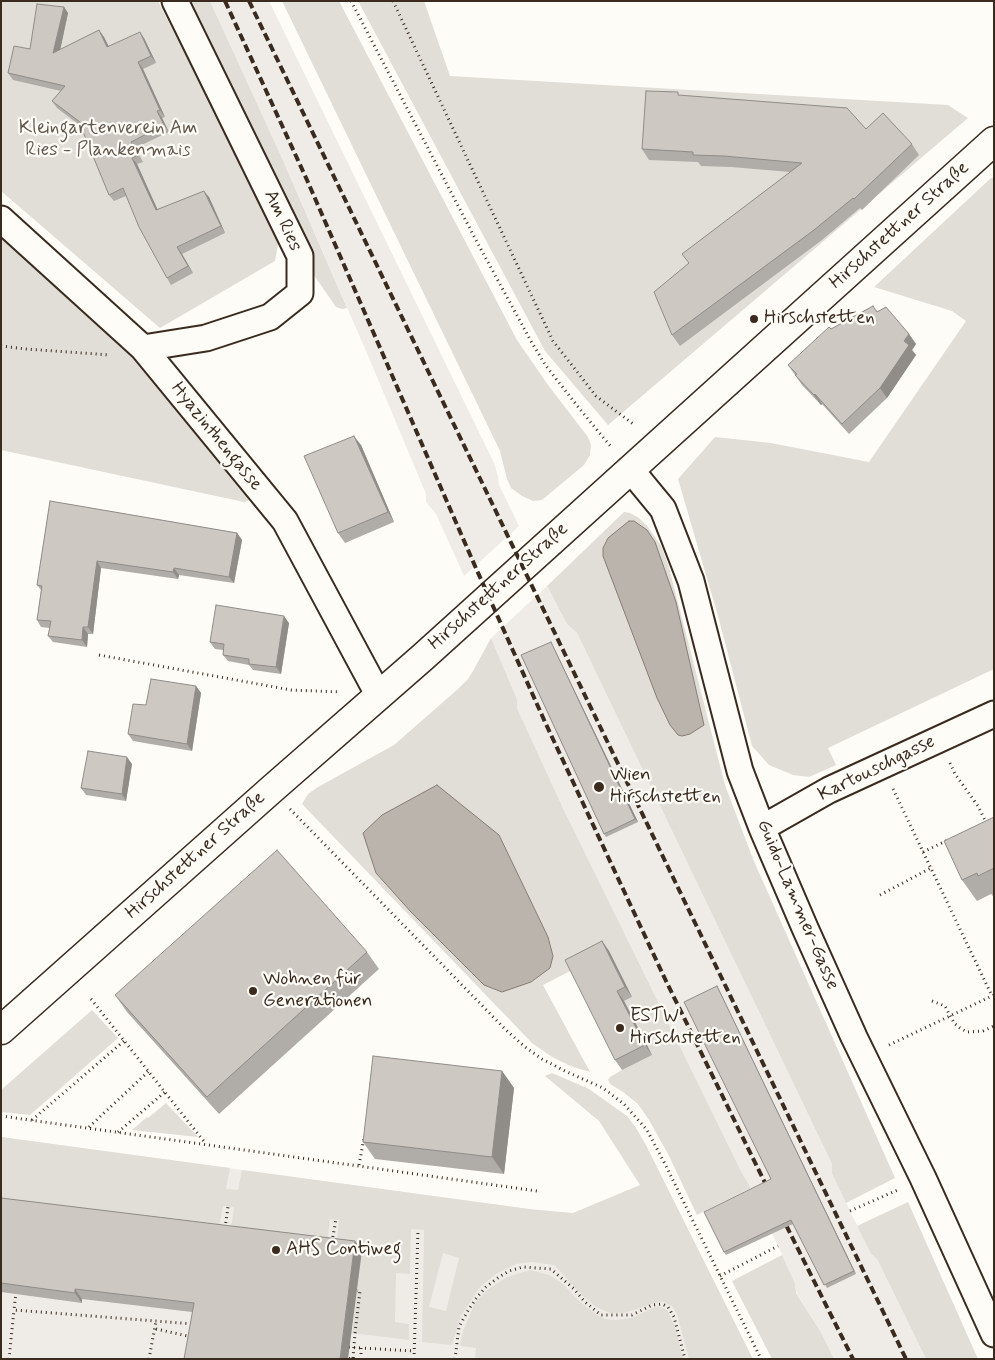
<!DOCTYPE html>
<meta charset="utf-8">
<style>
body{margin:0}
#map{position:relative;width:995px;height:1360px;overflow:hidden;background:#fdfcf7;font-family:Mynerve,sans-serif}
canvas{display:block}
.frame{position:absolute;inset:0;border:2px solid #3b2a1e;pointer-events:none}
</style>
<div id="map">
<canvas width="995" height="1360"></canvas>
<div class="frame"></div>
</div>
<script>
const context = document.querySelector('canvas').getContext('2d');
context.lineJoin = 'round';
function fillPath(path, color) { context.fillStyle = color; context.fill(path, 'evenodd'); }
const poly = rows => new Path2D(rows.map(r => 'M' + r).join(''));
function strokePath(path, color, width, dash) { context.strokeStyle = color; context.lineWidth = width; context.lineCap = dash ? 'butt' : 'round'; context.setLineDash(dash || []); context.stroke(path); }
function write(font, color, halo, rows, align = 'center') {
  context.font = font + ' Mynerve,sans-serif'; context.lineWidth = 4.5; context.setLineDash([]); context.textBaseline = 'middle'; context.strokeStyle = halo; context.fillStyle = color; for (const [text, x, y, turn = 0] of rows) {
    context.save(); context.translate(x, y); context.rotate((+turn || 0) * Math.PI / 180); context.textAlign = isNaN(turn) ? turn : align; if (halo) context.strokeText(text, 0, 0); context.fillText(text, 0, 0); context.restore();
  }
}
fillPath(poly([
 [210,1,269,1,494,463,498,476,499,485,519,526,464,576,436,514,426,502,426,494,369,358,282,158],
 [547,586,567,624,577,633,832,1164,832,1174,871,1254,877,1259,926,1359,834,1359,821,1332,796,1292,795,1283,751,1188,742,1173,563,808,517,708,517,699,491,638],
 [1,1137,529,1209,545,1247,640,1218,713,1359,1,1359]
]), '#efece7');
fillPath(poly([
 [1,1,158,1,279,239,275,261,160,328,1,191],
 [183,1,210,1,282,158,347,308,342,309,336,307,311,271],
 [282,1,339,1,517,340,548,385,588,437,591,445,590,455,584,465,542,500,533,501,522,496,511,488,507,479,500,451],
 [358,1,424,1,450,76,948,105,968,118,608,425,545,351],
 [991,178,994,178,994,669,828,748,836,765,809,777,793,775,769,765,752,746,718,616,678,479,715,437,771,443,869,462,966,321,952,311,874,287],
 [1,229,124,342,255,498,244,502,1,450],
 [624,512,630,513,639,518,648,527,661,546,668,564,725,785,753,859,895,1178,846,1203,832,1174,832,1164,577,633,567,624,547,586],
 [491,638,517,699,517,708,563,808,742,1173,751,1188,697,1215,668,1154,649,1120,638,1104,623,1092,610,1084,608,1080,610,1077,622,1070,624,1001,632,997,572,970,543,985,590,1072,573,1067,552,1057,532,1043,302,804,308,794,318,787,394,745,458,689,468,679,473,671],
 [92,1010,118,1038,30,1115,1,1112,1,1090],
 [552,1073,589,1089,627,1116,636,1128,646,1145,753,1359,689,1359,677,1314,672,1306,661,1301,634,1310,623,1313,610,1313,596,1307,582,1295,554,1265,532,1262,516,1264,496,1274,480,1287,461,1316,452,1345,422,1342,424,1230,411,1229,410,1274,396,1273,395,1322,409,1324,409,1340,352,1333,362,1251,336,1248,339,1220,330,1219,327,1247,230,1235,234,1207,223,1206,218,1233,1,1206,1,1137,230,1168,226,1189,238,1190,242,1170,529,1209,573,1213,640,1185,599,1121,545,1076],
 [443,1253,459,1258,446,1311,429,1307],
 [166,1103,198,1137,132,1130,147,1117,148,1118],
 [908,1202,978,1359,926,1359,877,1259,871,1254,857,1226],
 [782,1255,795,1283,796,1293,821,1332,834,1359,772,1359,732,1281],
 [530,1270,549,1275,563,1284,579,1301,597,1315,605,1319,615,1320,632,1318,657,1306,667,1310,675,1327,683,1359,475,1359,476,1348,460,1346,463,1331,475,1303,486,1291,507,1277]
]), '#e1ded7');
const water = poly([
 [629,521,634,521,647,530,655,542,676,602,704,725,690,734,682,736,678,735,670,725,657,698,603,556,603,548,608,538,629,521],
 [437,785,499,835,548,937,553,956,550,968,531,982,502,992,484,985,411,912,376,873,363,833,382,815,437,785]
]);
fillPath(water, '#bbb4ad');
strokePath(water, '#887d74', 1);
const street = poly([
 [1,219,143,348,285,521,379,696],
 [143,348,206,338,270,317,300,293,300,256,175,1],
 [630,469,663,509,691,581,740,771,762,828,805,928,854,1037,923,1178,994,1334],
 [762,828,829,790,994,714]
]);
const secondary = poly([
 [1,1030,272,789,423,657,994,141]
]);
strokePath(street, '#3b2a1e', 29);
strokePath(secondary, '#3b2a1e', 31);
strokePath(poly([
 [351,1,477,242,532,343,546,366,583,413,612,448],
 [393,1,553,341,596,396,633,424],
 [1,346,26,349,110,355],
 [99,655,291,690,340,692],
 [950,763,955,774,978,806,987,824],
 [893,789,992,996],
 [290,809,506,1030,525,1047,542,1059,565,1071,603,1088,624,1104,647,1130,665,1164,761,1359],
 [923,852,948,840],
 [880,895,931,868],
 [91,999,206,1144],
 [932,1001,945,1006,954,1023,960,1028,967,1032,983,1031,994,1026],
 [889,1045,994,995],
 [1,1116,537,1191],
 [32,1120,124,1041],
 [89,1127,149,1071],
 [118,1132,165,1092],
 [359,1165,364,1138],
 [850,1211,900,1189],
 [225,1228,228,1207],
 [332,1242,336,1219],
 [720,1276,778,1246],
 [16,1292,14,1310,194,1324],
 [156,1329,192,1337],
 [355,1333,360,1291,357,1291],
 [349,1347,361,1348],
 [344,1358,356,1359],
 [9,1359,14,1310],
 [149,1359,156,1321],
 [361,1359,361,1348,414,1351],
 [414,1359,418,1230],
 [455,1359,459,1327,467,1312,477,1297,486,1287,499,1277,509,1271,523,1267,551,1269,574,1289,585,1302,601,1315,632,1315,652,1305,662,1304,668,1307,674,1317,685,1359]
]), '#3b2a1e', 3, [1, 4]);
strokePath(street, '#fdfcf7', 25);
strokePath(secondary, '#fdfcf7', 28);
strokePath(poly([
 [225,1,307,180,475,566,545,722,666,981,771,1195],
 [249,1,906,1359],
 [781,1215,853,1359]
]), '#3b2a1e', 4, [8, 4]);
strokePath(poly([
 [353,1358,355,1333]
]), '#3b2a1e', 3, [1, 4]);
fillPath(poly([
 [64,7,68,13,60,50,99,30,104,37,108,46,144,38,156,63,143,69,165,117,162,118,169,132,135,148,143,162,137,164,157,210,209,197,225,233,182,254,193,273,171,285,167,278,126,196,114,201,109,195,82,127,57,108,52,101,61,91,13,80,8,73,30,49],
 [681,96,866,129,912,144,919,155,862,210,860,208,822,240,680,346,672,335,689,263,790,172,731,167,701,166,698,162,649,160,642,149],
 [877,312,909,334,916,344,912,350,916,355,887,398,849,434,822,404,821,405,802,385,788,365,831,329],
 [361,445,394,522,345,543,338,533],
 [50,501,237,533,242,540,234,583,179,575,178,579,101,568,93,634,88,634,87,647,53,642,48,636,50,628,41,627,37,620,41,590,37,585],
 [289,623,281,674,253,670,249,665,228,661,223,655,223,650,215,649,210,642],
 [553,646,638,822,606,837,604,834],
 [196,686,201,693,192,751,133,741,128,734,146,705],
 [132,764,126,801,86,795,81,788],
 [994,817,994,897,991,894,977,901,962,880],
 [602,941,609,951,632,997,624,1001,652,1055,622,1070,615,1060],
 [367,952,379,969,219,1114,127,1012,115,995],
 [717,986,719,990,856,1274,827,1288,793,1224,726,1255,724,1252,771,1179],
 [502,1071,514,1088,504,1174,375,1159,363,1142],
 [1,1198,355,1241,362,1251,192,1312,82,1299,82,1303,1,1292]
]), '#b0aca7');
fillPath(poly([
 [64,7,68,13,58,60,53,53],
 [99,30,104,37,112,53,107,47],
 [140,32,144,38,156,63,151,56],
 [138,62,143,69,165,117,160,110],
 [157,111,162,118,169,132,164,125],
 [132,158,137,164,161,217,156,210],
 [204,191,209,197,225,233,221,226],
 [177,247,182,254,193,273,188,266],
 [909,334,916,344,912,350,916,355,887,398,880,388,904,341],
 [815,394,822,404,821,405,814,395],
 [354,436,361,445,394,522,388,512],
 [237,533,242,540,234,583,229,577],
 [97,561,101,568,93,634,88,627],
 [174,568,179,575,178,579,173,572],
 [284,616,289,623,281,674,276,667],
 [83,627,88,634,87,647,82,640],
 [551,642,553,646,638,822,635,819],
 [196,686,201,693,192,751,187,744],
 [127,757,132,764,126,801,122,794],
 [602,941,609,951,632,997,625,987],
 [717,986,719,990,856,1274,854,1271],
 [617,991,624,1001,652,1055,645,1045],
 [502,1071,514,1088,504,1174,492,1157],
 [355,1241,362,1251,348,1359,340,1359],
 [75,1289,82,1299,82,1303,75,1293]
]), '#908c88');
const building = poly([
 [37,4,64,7,53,53,99,30,107,47,140,32,151,56,138,62,160,110,157,111,164,125,131,142,138,155,132,158,156,210,204,191,221,226,177,247,188,266,167,278,139,227,123,188,109,195,81,127,84,125,52,101,65,86,8,73,14,46,30,49,37,4],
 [646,91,678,92,678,95,847,108,866,129,883,113,912,144,854,199,853,198,814,230,672,335,654,292,689,263,682,254,802,163,724,156,693,155,693,152,642,149,646,91],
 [873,306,877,312,886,307,909,334,904,341,909,345,880,388,842,424,815,394,814,395,795,375,797,374,788,365,829,327,831,329,873,306],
 [354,436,388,512,338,533,304,456,354,436],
 [50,501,237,533,229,577,174,568,173,572,97,561,88,627,83,627,82,640,48,636,51,621,37,620,42,586,37,585,50,501],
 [216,605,284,616,276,667,249,664,249,659,223,655,224,644,210,642,216,605],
 [551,642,635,819,604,834,521,655,551,642],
 [151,679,196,686,187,744,128,734,133,704,146,705,151,679],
 [88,751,127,757,122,794,81,788,88,751],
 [994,817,994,868,978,876,977,873,962,880,944,841,994,817],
 [277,850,367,952,207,1097,115,995,277,850],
 [602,941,625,987,617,991,645,1045,615,1060,565,960,602,941],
 [717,986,854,1271,824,1285,791,1220,724,1252,704,1212,771,1179,684,1002,717,986],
 [373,1056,502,1071,492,1157,363,1142,373,1056],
 [1,1198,355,1241,340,1359,184,1359,194,1303,75,1289,75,1293,1,1283,1,1198]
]);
fillPath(building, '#cdc8c2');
strokePath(building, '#908c88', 1);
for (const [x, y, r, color] of [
 [754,319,5,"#3b2a1e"],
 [599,787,6,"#3b2a1e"],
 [253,991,5,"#3b2a1e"],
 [620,1028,5,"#3b2a1e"],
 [276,1250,5,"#3b2a1e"]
]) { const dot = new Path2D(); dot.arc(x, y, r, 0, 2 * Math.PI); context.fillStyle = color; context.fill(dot); strokePath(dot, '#fdfcf7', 2); }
write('19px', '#64574c', '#fdfcf7', [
 ["Kleingartenverein Am",108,129],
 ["Ries - Plankenmais",108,151]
]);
write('19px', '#3b2a1e', '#fdfcf7', [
 ["Am Ries",282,221,65],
 ["Hirschstettner Straße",900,226,-42],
 ["Hyazinthengasse",216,437,51],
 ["Hirschstettner Straße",499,587,-42],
 ["Kartouschgasse",877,769,-26],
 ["Hirschstettner Straße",196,856,-42],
 ["Guido-Lammer-Gasse",797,905,67]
]);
write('19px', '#3b2a1e', '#fdfcf7', [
 ["Hirschstetten",764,319],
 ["Wien",610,776],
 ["Hirschstetten",610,798],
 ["Wohnen für",263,980],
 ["Generationen",263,1002],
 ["ESTW",630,1017],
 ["Hirschstetten",630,1039],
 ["AHS Contiweg",286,1250]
], 'left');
</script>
